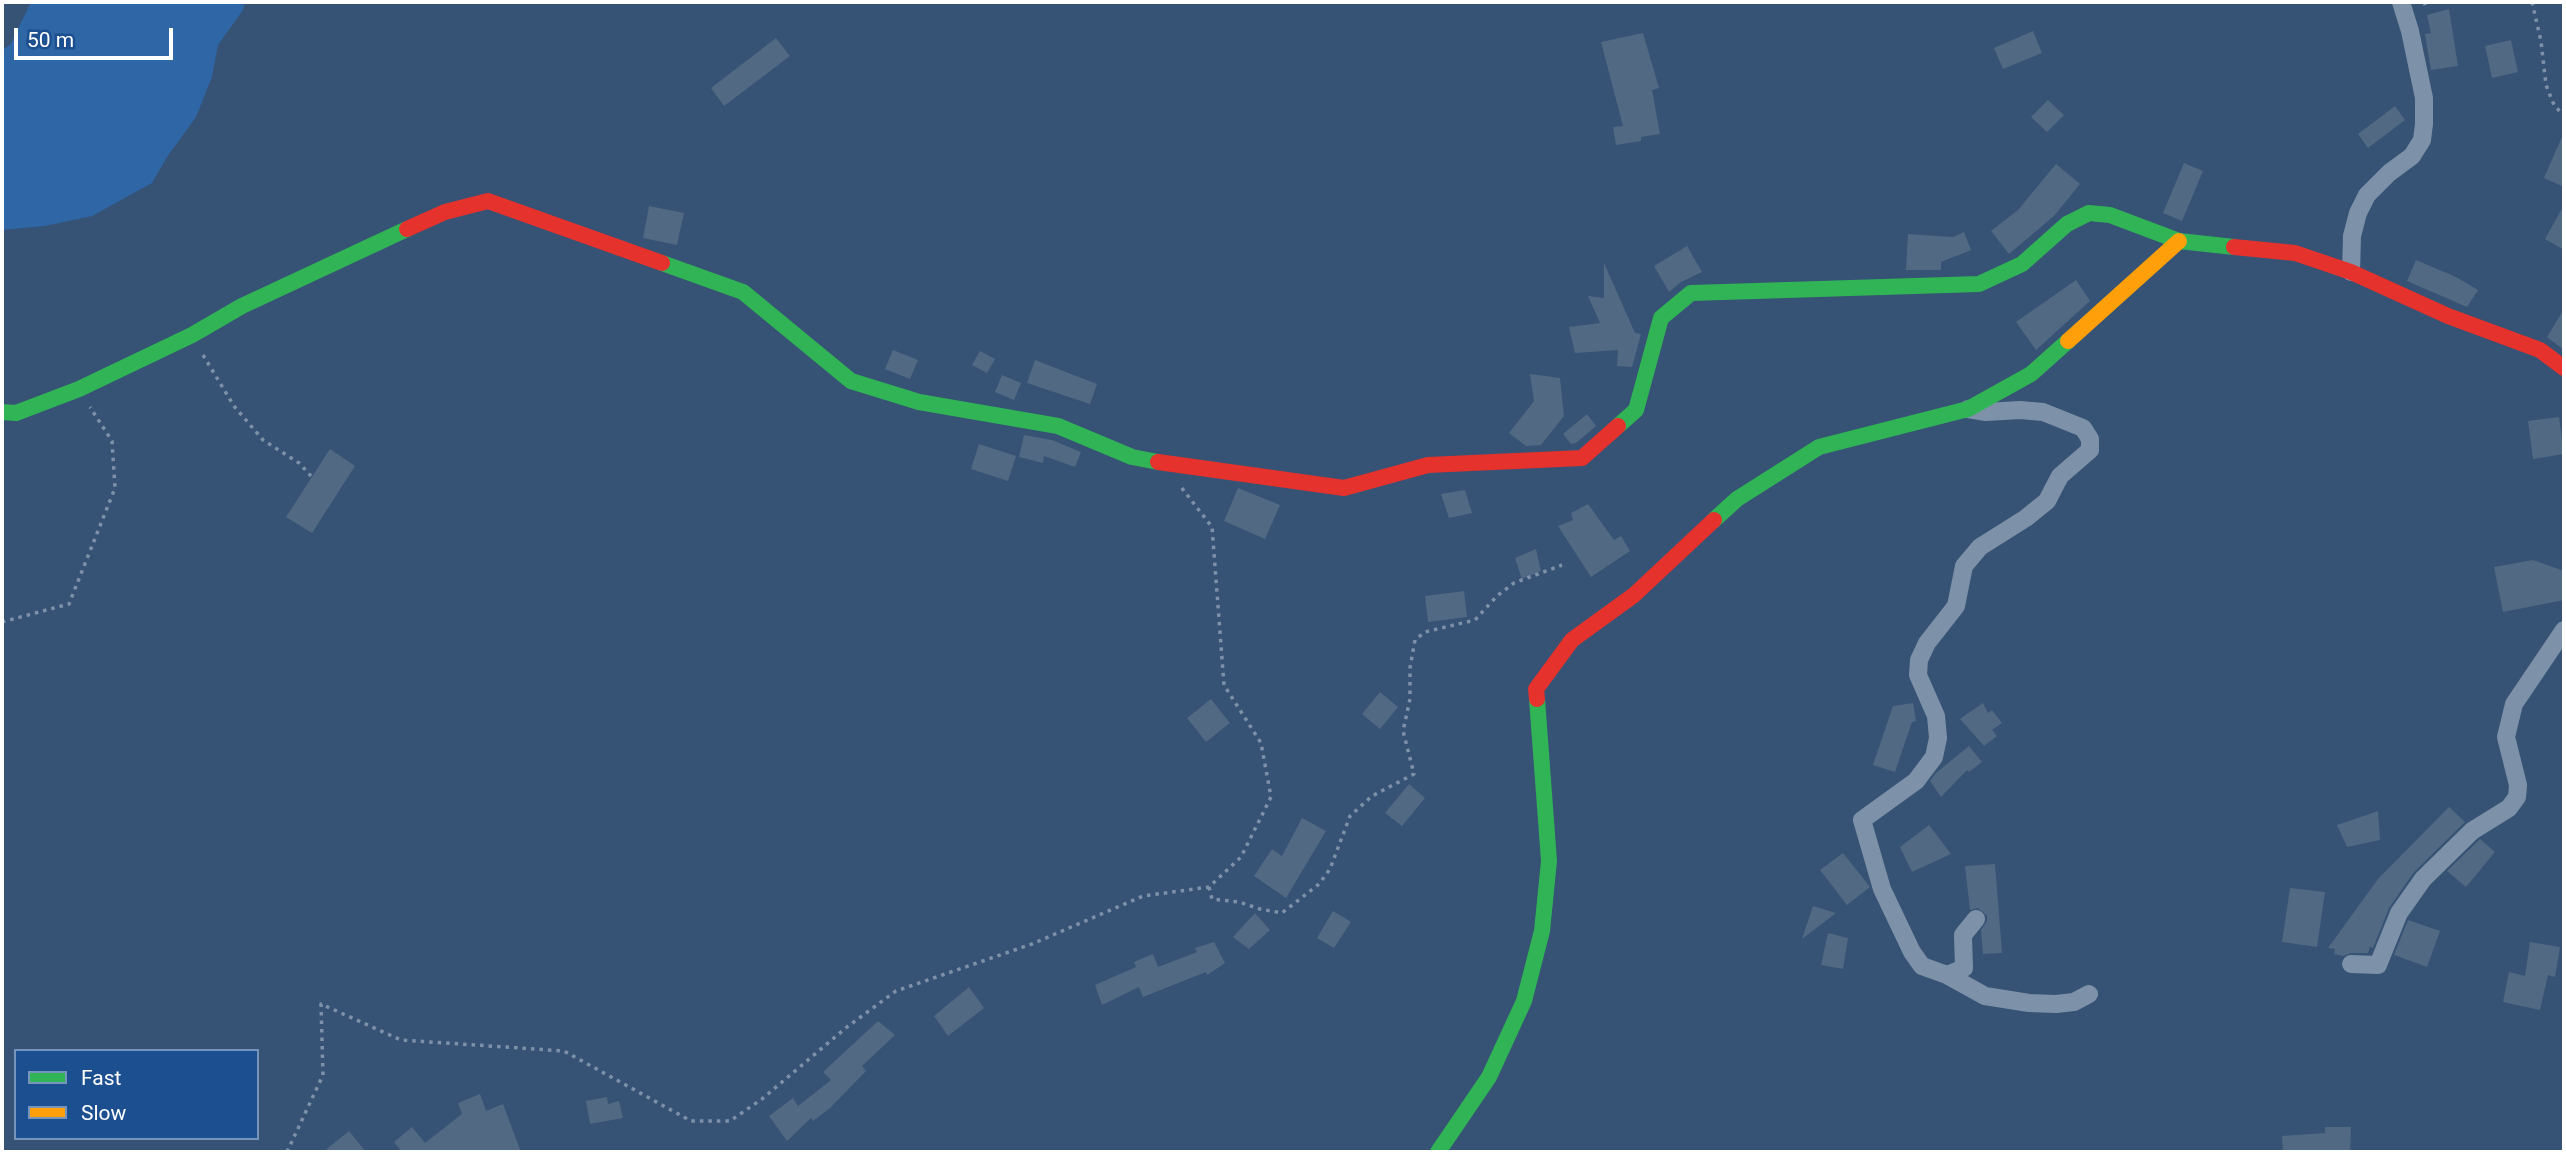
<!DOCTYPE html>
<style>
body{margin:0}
#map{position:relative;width:2566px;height:1154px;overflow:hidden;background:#365274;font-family:Roboto,sans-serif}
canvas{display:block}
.frame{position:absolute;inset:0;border:4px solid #fff;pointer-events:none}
.legend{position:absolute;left:14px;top:1049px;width:245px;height:91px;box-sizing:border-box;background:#1b4f8f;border:2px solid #7695bc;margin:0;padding:9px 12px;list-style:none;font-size:21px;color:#fff}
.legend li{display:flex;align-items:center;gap:14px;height:35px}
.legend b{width:35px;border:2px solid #7695bc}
.scale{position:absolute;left:14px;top:28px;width:159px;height:32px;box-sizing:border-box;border:4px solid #fff;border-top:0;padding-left:9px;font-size:21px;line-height:24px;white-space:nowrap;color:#fff;-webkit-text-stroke:5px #1b4f8f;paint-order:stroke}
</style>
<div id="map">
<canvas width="2566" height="1154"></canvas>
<div class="frame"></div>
<ul class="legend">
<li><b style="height:9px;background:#30b455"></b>Fast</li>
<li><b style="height:9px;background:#ff9f0a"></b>Slow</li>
</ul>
<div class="scale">50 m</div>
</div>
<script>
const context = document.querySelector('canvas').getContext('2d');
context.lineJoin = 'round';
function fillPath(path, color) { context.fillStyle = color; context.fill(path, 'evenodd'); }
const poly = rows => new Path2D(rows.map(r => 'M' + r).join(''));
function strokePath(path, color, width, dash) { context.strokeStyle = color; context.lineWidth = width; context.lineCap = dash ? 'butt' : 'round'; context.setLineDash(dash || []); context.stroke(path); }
fillPath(poly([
 [31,2,245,2,243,10,218,45,212,77,196,117,167,157,152,183,92,216,45,226,2,230,2,50,10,45]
]), '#2f66a5');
fillPath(poly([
 [2449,9,2458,66,2431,70,2425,34,2431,33,2427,15],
 [2033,31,2042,53,2003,69,1994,48],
 [1643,33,1659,88,1652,90,1660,134,1641,137,1641,141,1616,145,1613,127,1623,126,1601,42],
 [776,38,790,56,724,106,711,88],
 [2511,40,2518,72,2492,78,2485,46],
 [2048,100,2064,115,2047,132,2031,117],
 [2395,106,2405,120,2368,148,2358,134],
 [2564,132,2564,187,2544,178],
 [2184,163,2203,171,2182,221,2163,213],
 [2056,164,2080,184,2054,216,2009,254,1991,231,2018,210],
 [2564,205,2564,250,2545,239],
 [649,206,684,213,677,245,643,238],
 [1964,232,1971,250,1941,262,1941,270,1906,270,1908,234,1953,237],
 [1687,246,1702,272,1681,282,1669,292,1654,266],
 [2416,260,2456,277,2478,290,2467,307,2407,281],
 [1604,263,1635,333,1641,334,1632,367,1617,366,1618,350,1575,353,1569,327,1600,323,1588,296,1604,298],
 [2076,280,2090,301,2036,350,2016,322],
 [2564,309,2564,350,2547,337],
 [893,350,918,360,910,379,885,369],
 [980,351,995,359,987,373,972,365],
 [1035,360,1097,384,1090,404,1027,383],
 [1530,374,1560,378,1564,416,1541,445,1526,446,1509,433,1534,401],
 [1002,375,1021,383,1014,400,995,392],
 [1587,414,1596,426,1576,443,1571,444,1563,434],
 [2559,417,2564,454,2533,459,2528,421],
 [1024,435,1052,440,1081,452,1075,467,1044,456,1043,463,1019,457],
 [979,444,1016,456,1008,481,971,469],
 [330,449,355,466,312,533,286,517],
 [1238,488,1280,505,1265,539,1224,521],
 [1465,490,1472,513,1449,518,1441,494],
 [1588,504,1614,540,1621,536,1630,551,1591,577,1558,526,1573,520,1571,513],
 [1536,549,1541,571,1522,579,1515,558],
 [2533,560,2564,571,2564,600,2503,612,2494,567],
 [1464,591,1467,617,1428,622,1425,596],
 [1380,692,1398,707,1380,729,1362,714],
 [1211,699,1230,723,1206,742,1187,718],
 [1913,703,1916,721,1912,722,1895,772,1873,765,1893,706],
 [1983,703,1988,713,1992,710,2002,723,1992,730,1997,736,1984,746,1960,719],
 [1969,746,1982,762,1969,772,1967,770,1941,797,1930,781,1936,773],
 [1409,784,1425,798,1402,826,1385,813],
 [2449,807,2465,822,2414,872,2389,908,2373,948,2370,947,2368,953,2351,953,2343,956,2334,954,2335,949,2328,948,2378,879],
 [2378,811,2380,840,2347,847,2337,825],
 [1302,818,1326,831,1286,898,1254,876,1272,849,1282,856],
 [1929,825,1951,854,1912,872,1900,847],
 [2480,839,2495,852,2466,887,2447,871],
 [1843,853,1870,887,1847,905,1820,870],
 [1995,864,2002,953,1983,954,1981,930,1987,921,1987,916,1978,908,1970,910,1965,866],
 [2290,888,2325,892,2317,947,2282,942],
 [1813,906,1836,913,1802,939],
 [1333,911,1351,922,1334,948,1317,938],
 [1255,913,1270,930,1249,949,1233,937],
 [2408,920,2440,931,2427,967,2394,955],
 [1828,933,1848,938,1843,969,1821,965],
 [1214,942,1225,963,1207,975,1206,972,1143,997,1139,987,1102,1005,1095,985,1136,967,1134,962,1153,954,1158,967,1197,952,1195,948],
 [2530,942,2560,947,2555,977,2548,975,2540,1010,2503,1002,2509,972,2525,976],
 [969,987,984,1008,948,1036,934,1016],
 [878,1021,895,1035,862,1066,866,1071,830,1108,813,1121,811,1118,787,1141,769,1116,793,1098,798,1106,831,1080,823,1072],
 [480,1094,486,1111,503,1104,521,1152,402,1152,394,1142,412,1127,425,1143,462,1114,458,1103],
 [607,1097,608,1104,619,1101,623,1118,590,1124,586,1101],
 [2325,1127,2351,1127,2350,1152,2283,1152,2282,1136,2325,1133],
 [349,1131,366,1152,323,1152]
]), '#526984');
strokePath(poly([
 [2532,2,2541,41,2546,85,2554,105,2564,116],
 [2423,4,2431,2],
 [203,355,234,406,263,440,299,463,311,476],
 [2,622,69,604,115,488,112,441,90,407],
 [1209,887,1212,899,1239,902,1260,909,1282,913,1319,884,1330,869,1350,816,1372,796,1414,774,1403,731,1410,699,1410,668,1415,640,1425,632,1475,620,1497,596,1514,583,1562,565],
 [287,1152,323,1075,321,1004,401,1040,564,1051,691,1121,730,1121,762,1099,847,1027,896,991,1032,944,1143,896,1209,887,1241,857,1271,797,1261,743,1224,685,1212,527,1181,487]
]), '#7d92a8', 3.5, [3.5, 5]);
strokePath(poly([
 [2351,272,2352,236,2358,213,2367,195,2389,173,2412,156,2422,140,2424,124,2424,98,2410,31,2401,2],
 [1968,409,1986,412,2020,410,2043,412,2083,428,2090,439,2090,450,2060,476,2047,501,2026,518,1980,547,1964,566,1956,606,1927,643,1919,660,1918,675,1936,716,1938,738,1934,757,1916,781,1862,820,1882,889,1912,952,1922,966,1947,975,1964,968,1963,935,1976,919],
 [2351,964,2378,965,2399,913,2423,879,2472,831,2509,808,2517,797,2518,785,2506,737,2514,704,2564,630],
 [1947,975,1985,996,2029,1003,2056,1004,2074,1002,2089,994]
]), '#7d92a8', 18);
strokePath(poly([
 [662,263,743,292,851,381,919,402,1058,426,1132,457,1158,462],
 [2,412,16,413,79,389,192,335,242,306,407,229],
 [1618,426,1636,410,1661,318,1691,293,1979,284,2022,264,2067,224,2089,213,2110,215,2179,241,2234,247],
 [1714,520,1737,499,1819,447,1968,409,2031,374,2068,341],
 [1438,1152,1489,1077,1524,1001,1542,931,1549,861,1537,699]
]), '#30b455', 16);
strokePath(poly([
 [2068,341,2179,241]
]), '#ff9f0a', 16);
strokePath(poly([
 [407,229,445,212,488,201,662,263],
 [2234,247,2295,253,2351,272,2448,316,2540,350,2564,368],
 [1158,462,1344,488,1428,465,1582,458,1618,426],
 [1537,699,1536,689,1572,640,1634,595,1714,520]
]), '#e5322d', 16);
</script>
